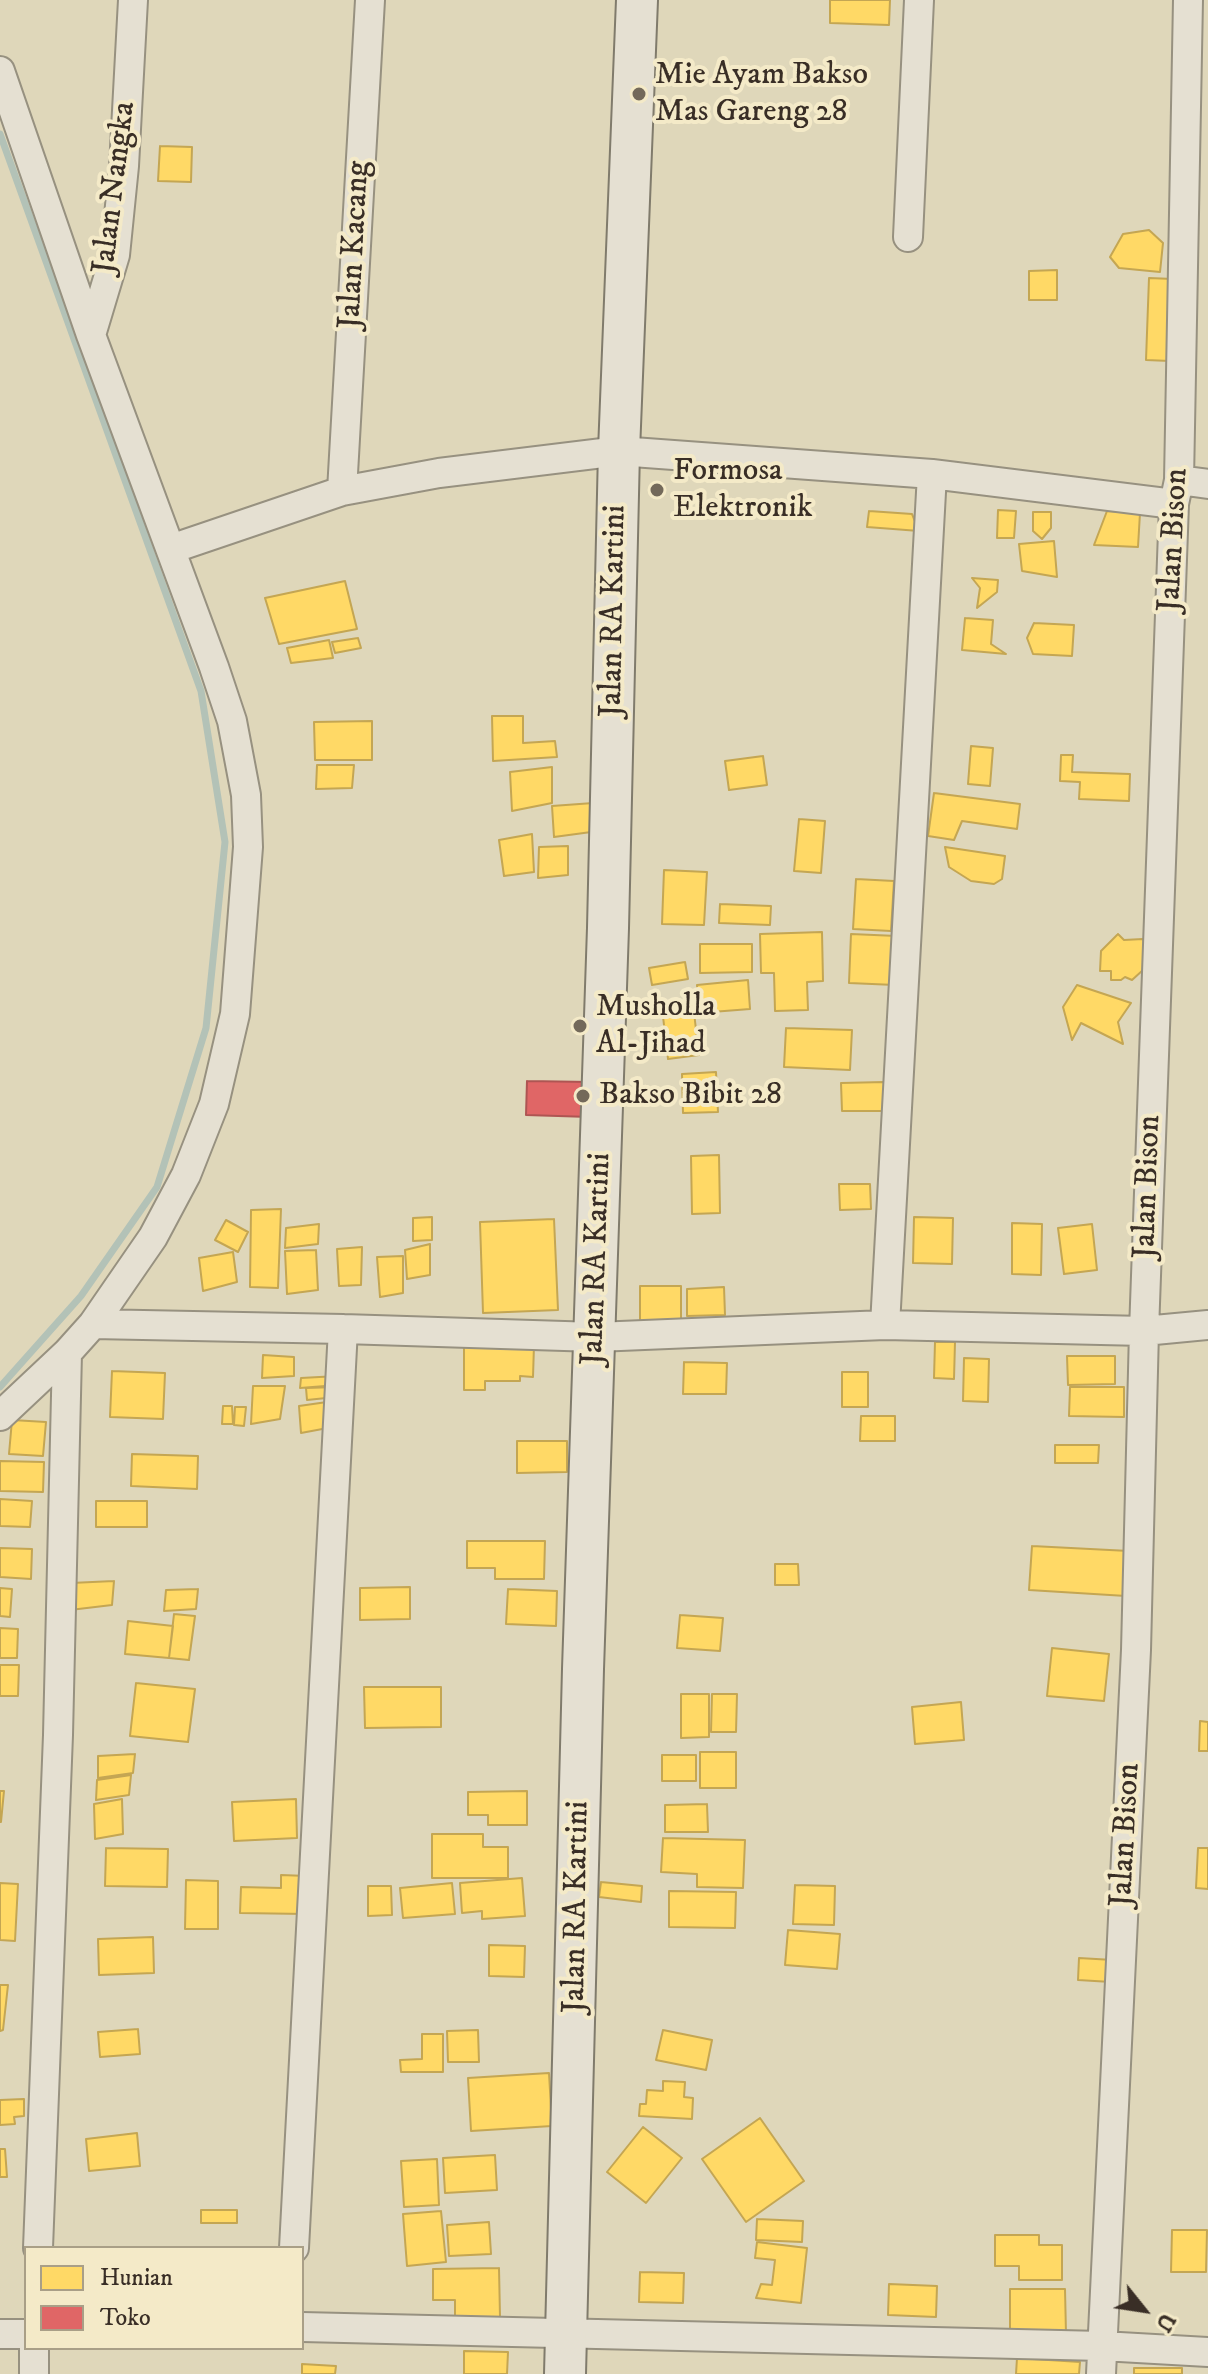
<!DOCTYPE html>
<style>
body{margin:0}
#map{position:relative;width:1208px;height:2374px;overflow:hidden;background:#dfd7ba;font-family:"IM FELL DW Pica",serif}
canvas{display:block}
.legend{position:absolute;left:24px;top:2246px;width:280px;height:104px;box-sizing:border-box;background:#f4eac8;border:2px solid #a99f87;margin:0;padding:10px 14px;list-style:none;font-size:24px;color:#392e26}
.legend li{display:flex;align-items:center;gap:16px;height:40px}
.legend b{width:40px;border:2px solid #a99f87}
.north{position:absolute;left:1104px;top:2270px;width:80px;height:80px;-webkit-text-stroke:6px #f4eac8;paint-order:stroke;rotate:120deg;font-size:22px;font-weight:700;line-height:32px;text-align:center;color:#392e26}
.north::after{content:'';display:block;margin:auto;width:28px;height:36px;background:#392e26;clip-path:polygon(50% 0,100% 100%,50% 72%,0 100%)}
</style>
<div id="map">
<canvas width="1208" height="2374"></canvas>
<ul class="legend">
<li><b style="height:22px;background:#ffd966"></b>Hunian</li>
<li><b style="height:22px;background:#e06666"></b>Toko</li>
</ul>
<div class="north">U</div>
</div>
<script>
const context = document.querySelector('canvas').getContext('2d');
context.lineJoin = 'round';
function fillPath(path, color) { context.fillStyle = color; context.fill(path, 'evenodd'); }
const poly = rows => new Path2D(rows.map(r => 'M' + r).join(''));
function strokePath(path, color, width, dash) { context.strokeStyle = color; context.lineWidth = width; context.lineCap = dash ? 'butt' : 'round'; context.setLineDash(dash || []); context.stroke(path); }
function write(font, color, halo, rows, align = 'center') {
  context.font = font + ' "IM FELL DW Pica",serif'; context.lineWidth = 8; context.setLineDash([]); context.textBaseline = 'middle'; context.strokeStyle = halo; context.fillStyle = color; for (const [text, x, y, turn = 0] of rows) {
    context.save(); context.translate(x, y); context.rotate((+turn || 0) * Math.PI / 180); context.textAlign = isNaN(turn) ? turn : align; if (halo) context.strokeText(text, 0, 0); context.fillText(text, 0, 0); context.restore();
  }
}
const homes = poly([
 [830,0,890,0,889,25,830,23,830,0],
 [160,146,192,147,191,182,158,181,160,146],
 [1149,230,1163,243,1160,272,1119,268,1110,257,1123,234,1149,230],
 [1057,270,1057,300,1029,300,1029,271,1057,270],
 [1149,278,1173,279,1170,361,1146,360,1149,278],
 [998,510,1016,511,1014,538,997,538,998,510],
 [869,511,912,514,919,531,867,527,869,511],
 [1107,511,1140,513,1138,547,1094,545,1107,511],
 [1033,512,1051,512,1051,528,1042,539,1033,531,1033,512],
 [1054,541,1057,577,1022,571,1019,544,1054,541],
 [972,578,998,580,997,592,977,608,980,588,972,578],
 [345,581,357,629,279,644,265,598,345,581],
 [965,618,993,620,991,644,1006,654,962,650,965,618],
 [1034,623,1074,625,1072,656,1033,654,1027,638,1034,623],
 [358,638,361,648,335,653,332,642,358,638],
 [329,640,333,658,291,663,287,648,329,640],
 [492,716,523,716,523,743,555,741,557,757,493,761,492,716],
 [372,721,372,760,315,760,314,722,372,721],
 [971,746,993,748,990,786,968,784,971,746],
 [1061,755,1073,755,1072,772,1130,774,1129,801,1079,799,1080,782,1060,781,1061,755],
 [763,756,767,785,729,790,725,761,763,756],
 [317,765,354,765,352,788,316,789,317,765],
 [552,767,552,803,512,811,510,772,552,767],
 [934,793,1020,804,1017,829,962,821,954,840,928,836,934,793],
 [607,802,606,830,554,837,552,806,607,802],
 [799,819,825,821,821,873,794,871,799,819],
 [532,834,534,872,504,876,499,840,532,834],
 [568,846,568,875,538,878,539,847,568,846],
 [945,847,1005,856,1002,879,994,884,971,881,949,867,945,847],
 [664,870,707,872,704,925,662,924,664,870],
 [856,879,894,881,891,931,853,929,856,879],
 [720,904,771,906,770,925,719,923,720,904],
 [822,932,823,981,807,982,808,1010,775,1011,774,973,761,973,760,934,822,932],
 [851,934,897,936,895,985,849,983,851,934],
 [1118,934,1124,940,1143,939,1148,950,1143,970,1132,980,1125,977,1121,980,1111,980,1111,971,1100,971,1101,951,1118,934],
 [700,944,752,944,752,972,700,973,700,944],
 [685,962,688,979,652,985,649,968,685,962],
 [748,980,750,1009,699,1013,697,985,748,980],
 [1077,985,1131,1003,1118,1022,1123,1044,1081,1023,1072,1040,1063,1007,1077,985],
 [693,1004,699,1055,668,1059,662,1008,693,1004],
 [786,1028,852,1030,850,1070,784,1067,786,1028],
 [716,1072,718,1112,683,1113,682,1074,716,1072],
 [885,1082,885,1111,842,1111,841,1083,885,1082],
 [719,1155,720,1213,692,1214,691,1156,719,1155],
 [839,1184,870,1184,871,1209,840,1210,839,1184],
 [281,1209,278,1288,250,1287,251,1210,281,1209],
 [432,1217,432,1240,413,1241,413,1218,432,1217],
 [914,1217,953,1218,952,1264,913,1263,914,1217],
 [554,1219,558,1310,483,1313,480,1222,554,1219],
 [226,1220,248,1232,238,1252,215,1240,226,1220],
 [1012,1223,1042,1224,1041,1275,1012,1274,1012,1223],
 [319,1224,318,1244,285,1248,286,1228,319,1224],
 [1092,1224,1097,1270,1064,1274,1058,1228,1092,1224],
 [430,1244,430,1275,407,1279,405,1250,430,1244],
 [362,1247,361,1285,339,1286,337,1249,362,1247],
 [316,1250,318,1290,287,1294,285,1251,316,1250],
 [233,1252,237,1282,203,1291,199,1258,233,1252],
 [403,1256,403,1293,380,1297,377,1257,403,1256],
 [640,1286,681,1286,681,1321,640,1321,640,1286],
 [724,1287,725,1315,687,1316,687,1289,724,1287],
 [935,1342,955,1342,954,1379,934,1378,935,1342],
 [464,1345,534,1345,533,1377,520,1376,520,1381,485,1381,485,1390,464,1390,464,1345],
 [263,1355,294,1357,294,1376,262,1378,263,1355],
 [1067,1356,1115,1356,1115,1384,1068,1385,1067,1356],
 [964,1358,989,1359,988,1402,963,1401,964,1358],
 [684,1362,727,1363,726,1394,683,1394,684,1362],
 [112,1371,165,1373,163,1419,110,1417,112,1371],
 [842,1372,868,1372,868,1407,842,1407,842,1372],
 [338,1376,338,1385,300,1388,301,1378,338,1376],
 [253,1386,285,1386,280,1419,251,1424,253,1386],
 [336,1387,336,1397,307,1400,306,1388,336,1387],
 [1070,1387,1124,1387,1124,1417,1069,1416,1070,1387],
 [334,1401,333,1427,301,1433,299,1406,334,1401],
 [223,1406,232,1406,233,1424,222,1424,223,1406],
 [235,1407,246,1407,244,1426,234,1425,235,1407],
 [861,1416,895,1416,895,1441,860,1441,861,1416],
 [12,1420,46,1422,43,1456,9,1454,12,1420],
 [517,1441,567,1441,567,1472,517,1473,517,1441],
 [1055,1445,1099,1445,1098,1463,1055,1463,1055,1445],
 [132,1454,198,1456,197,1489,131,1486,132,1454],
 [0,1461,44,1462,43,1492,0,1491,0,1461],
 [0,1499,32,1501,30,1527,0,1526,0,1499],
 [96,1501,147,1501,147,1527,96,1527,96,1501],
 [467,1541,545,1541,544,1579,495,1579,495,1568,467,1568,467,1541],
 [1032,1546,1129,1551,1126,1596,1029,1590,1032,1546],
 [0,1548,32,1549,31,1579,0,1577,0,1548],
 [775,1564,798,1564,799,1585,775,1585,775,1564],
 [114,1581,112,1605,70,1610,71,1583,114,1581],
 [410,1587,410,1619,360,1620,360,1588,410,1587],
 [0,1588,12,1589,10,1617,0,1616,0,1588],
 [198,1589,196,1609,164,1611,166,1590,198,1589],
 [508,1589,557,1591,556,1626,506,1624,508,1589],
 [174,1614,195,1616,189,1660,169,1658,174,1614],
 [680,1615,723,1618,720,1651,677,1648,680,1615],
 [128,1621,173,1626,169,1658,125,1654,128,1621],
 [0,1628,18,1629,17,1658,0,1658,0,1628],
 [1052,1648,1109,1654,1104,1701,1047,1696,1052,1648],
 [0,1665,19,1665,18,1696,0,1696,0,1665],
 [136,1683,195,1689,188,1742,130,1736,136,1683],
 [364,1687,441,1687,441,1727,365,1728,364,1687],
 [681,1694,709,1694,709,1737,681,1738,681,1694],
 [712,1694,737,1694,736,1732,711,1732,712,1694],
 [961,1702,964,1740,915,1744,912,1707,961,1702],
 [1200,1721,1208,1722,1208,1751,1199,1751,1200,1721],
 [700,1752,736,1752,736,1788,700,1788,700,1752],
 [135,1754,133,1773,98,1778,98,1756,135,1754],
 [662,1755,696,1755,696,1781,662,1781,662,1755],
 [131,1775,129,1795,96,1800,97,1780,131,1775],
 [0,1791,4,1791,1,1822,0,1822,0,1791],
 [527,1791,527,1825,488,1825,488,1815,468,1815,468,1792,527,1791],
 [122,1799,123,1834,95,1839,94,1804,122,1799],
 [296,1799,297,1838,234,1841,232,1802,296,1799],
 [707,1804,708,1832,665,1832,665,1805,707,1804],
 [432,1834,483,1834,483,1847,508,1847,508,1878,432,1878,432,1834],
 [663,1838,745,1840,743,1888,697,1887,697,1874,661,1872,663,1838],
 [106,1848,168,1849,167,1887,105,1886,106,1848],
 [1198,1848,1208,1848,1208,1889,1196,1888,1198,1848],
 [281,1875,307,1876,306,1914,240,1913,241,1887,281,1888,281,1875],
 [522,1878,525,1916,482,1919,482,1911,462,1913,460,1883,522,1878],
 [186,1880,218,1881,218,1929,185,1929,186,1880],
 [601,1882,642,1886,641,1902,599,1897,601,1882],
 [0,1883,18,1884,15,1941,0,1940,0,1883],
 [452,1883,455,1914,403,1918,400,1888,452,1883],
 [795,1885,835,1886,834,1925,793,1924,795,1885],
 [368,1886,391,1886,392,1915,368,1916,368,1886],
 [669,1891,736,1892,735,1928,669,1927,669,1891],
 [788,1930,840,1934,837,1969,785,1965,788,1930],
 [153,1937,154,1973,99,1975,98,1939,153,1937],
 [489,1945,525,1946,524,1977,489,1976,489,1945],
 [1079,1958,1113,1960,1111,1982,1078,1980,1079,1958],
 [0,1985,8,1985,3,2030,0,2031,0,1985],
 [138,2029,140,2054,100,2057,98,2032,138,2029],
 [478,2030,479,2062,448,2062,447,2031,478,2030],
 [663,2030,712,2040,706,2070,656,2060,663,2030],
 [422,2034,443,2034,443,2072,401,2072,400,2060,422,2059,422,2034],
 [549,2073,552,2126,471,2131,468,2078,549,2073],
 [663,2081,685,2082,684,2097,693,2098,692,2119,639,2116,640,2104,646,2104,647,2090,663,2091,663,2081],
 [24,2099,24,2116,14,2117,15,2124,0,2125,0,2100,24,2099],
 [760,2118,804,2181,746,2222,702,2159,760,2118],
 [643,2127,682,2158,646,2203,607,2172,643,2127],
 [137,2133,140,2166,89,2171,86,2139,137,2133],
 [0,2149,5,2149,7,2177,0,2177,0,2149],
 [495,2155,497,2190,445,2193,443,2158,495,2155],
 [437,2159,439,2205,404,2207,401,2161,437,2159],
 [201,2210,237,2210,237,2223,201,2223,201,2210],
 [441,2211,446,2262,407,2266,403,2214,441,2211],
 [757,2219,803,2221,802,2242,756,2240,757,2219],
 [489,2222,491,2254,449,2256,447,2225,489,2222],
 [1172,2230,1207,2230,1206,2272,1171,2272,1172,2230],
 [995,2235,1039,2235,1039,2245,1062,2245,1062,2280,1019,2280,1019,2266,995,2266,995,2235],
 [757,2242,807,2248,801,2303,756,2298,761,2284,772,2285,775,2260,755,2258,757,2242],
 [499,2268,500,2317,455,2317,455,2300,433,2300,433,2269,499,2268],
 [640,2272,684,2273,683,2303,639,2302,640,2272],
 [889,2284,937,2286,936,2317,888,2315,889,2284],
 [1010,2289,1065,2289,1066,2334,1010,2335,1010,2289],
 [464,2351,508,2352,507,2374,464,2374,464,2351],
 [1017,2358,1080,2362,1079,2374,1016,2374,1017,2358],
 [302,2364,336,2366,335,2374,302,2374,302,2364],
 [1134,2368,1182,2368,1182,2374,1134,2374,1134,2368]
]);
fillPath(homes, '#ffd966');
strokePath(homes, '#c4a653', 2);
const shops = poly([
 [527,1081,590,1082,590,1117,526,1115,527,1081]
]);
fillPath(shops, '#e06666');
strokePath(shops, '#ae5553', 2);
strokePath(poly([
 [0,134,201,691,225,842,206,1028,157,1187,81,1296,0,1387]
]), '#b3c2b7', 7);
const street = poly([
 [0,71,91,335,214,667,232,721,246,795,248,847,235,1014,214,1104,186,1175,153,1237,93,1324,67,1353,0,1416],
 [908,237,919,0],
 [91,335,115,255,124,166,133,0],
 [1179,480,1208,484],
 [342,491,370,0],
 [171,549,342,491,439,473,619,451,932,474,1174,504],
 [93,1324,343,1329,596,1337,885,1325,1144,1331,1208,1325],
 [885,1325,932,474],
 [38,2248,58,1735,67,1353],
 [294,2248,343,1329],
 [302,2327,1102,2346,1208,2352],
 [0,2334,26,2334],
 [34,2374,34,2348],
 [1101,2374,1136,1650,1144,1331,1174,504,1179,480,1188,0]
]);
const secondary = poly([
 [565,2374,583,1669,608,928,619,451,637,0]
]);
strokePath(street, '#979180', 32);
strokePath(secondary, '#807b6c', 44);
strokePath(street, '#e5e0d2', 28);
strokePath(secondary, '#e5e0d2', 40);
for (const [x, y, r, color] of [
 [639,94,8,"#73695a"],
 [657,490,8,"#73695a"],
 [580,1026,8,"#73695a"],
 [583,1096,8,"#73695a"]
]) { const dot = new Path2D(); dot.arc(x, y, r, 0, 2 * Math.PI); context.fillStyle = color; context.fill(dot); strokePath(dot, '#f4eac8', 3); }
write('32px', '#392e26', '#f4eac8', [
 ["Mie Ayam Bakso",655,76],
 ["Mas Gareng 28",655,113],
 ["Formosa",673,472],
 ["Elektronik",673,509],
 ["Musholla",596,1008],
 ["Al-Jihad",596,1045],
 ["Bakso Bibit 28",599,1096]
], 'left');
write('32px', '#392e26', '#f4eac8', [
 ["Jalan Nangka",116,188,-83],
 ["Jalan Kacang",356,245,-87],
 ["Jalan Bison",1175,540,-87],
 ["Jalan RA Kartini",615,611,-89],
 ["Jalan Bison",1149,1187,-88],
 ["Jalan RA Kartini",598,1259,-88],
 ["Jalan Bison",1127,1835,-87],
 ["Jalan RA Kartini",578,1907,-89]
]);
</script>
